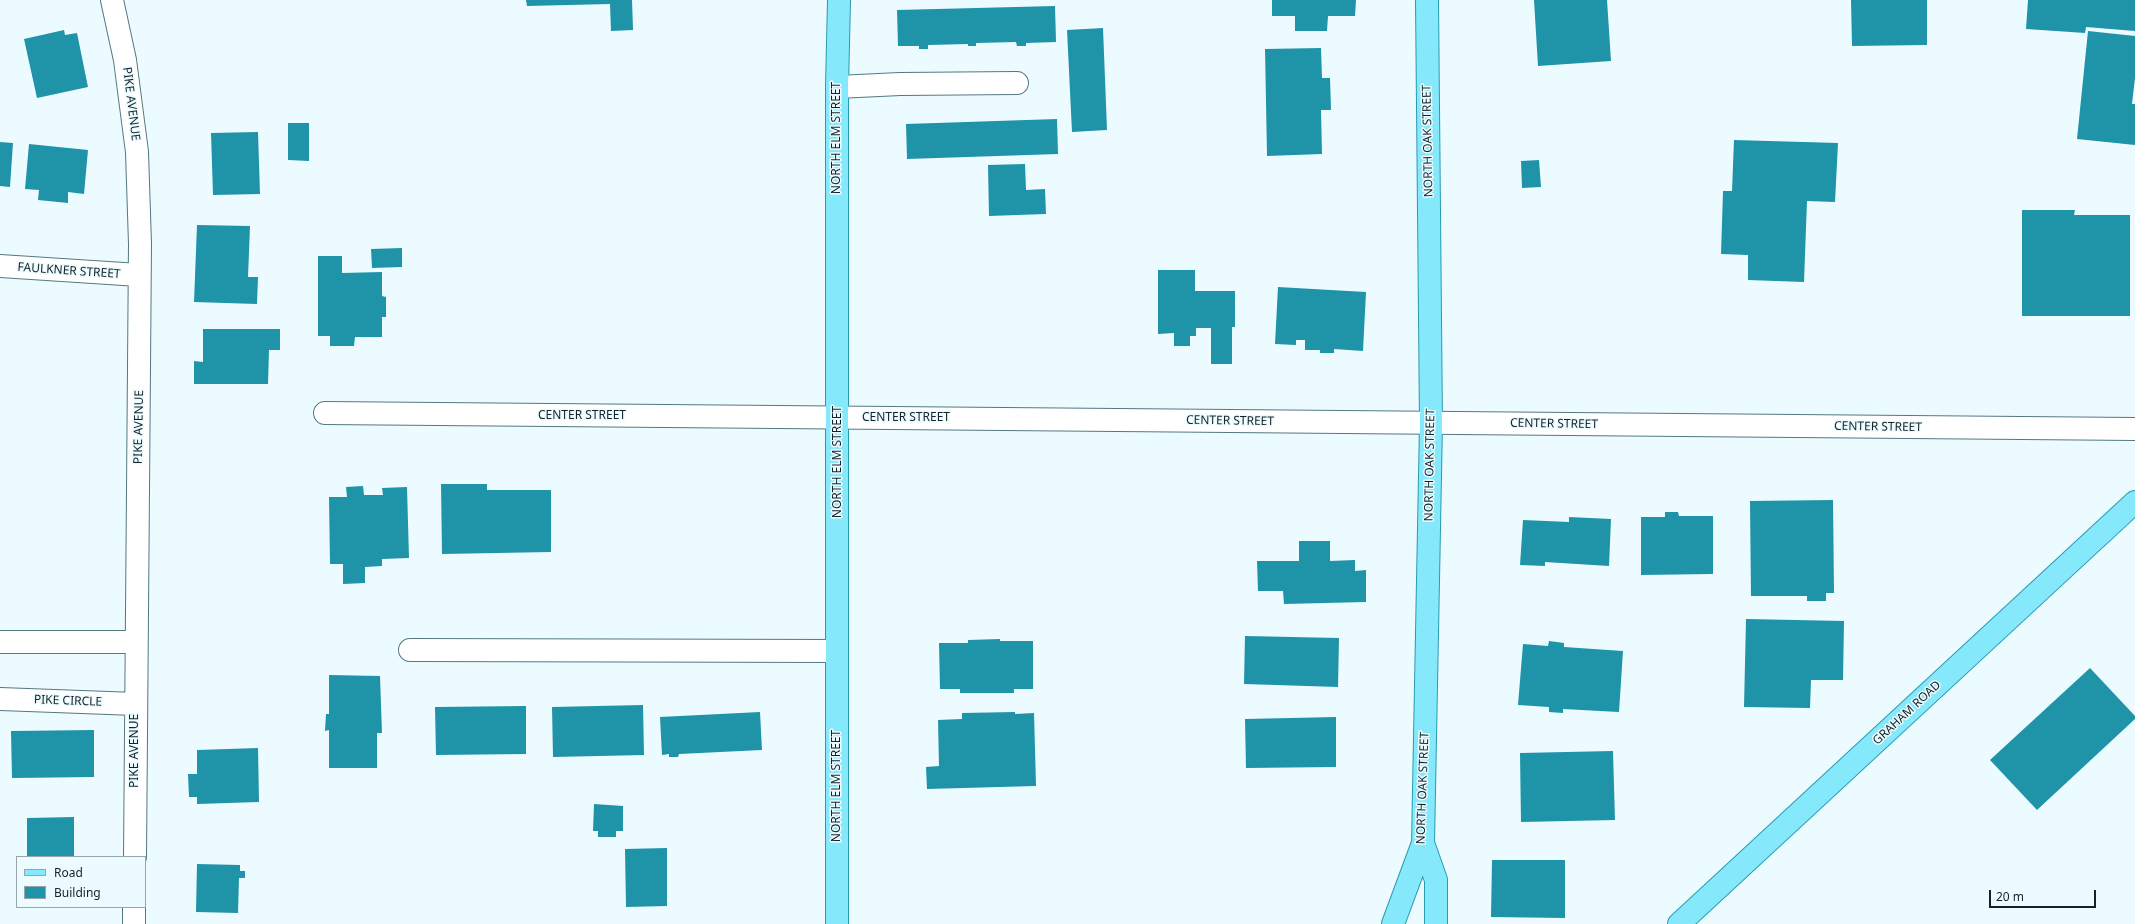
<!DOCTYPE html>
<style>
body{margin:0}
#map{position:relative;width:2135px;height:924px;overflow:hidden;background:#ecfbff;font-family:"Noto Sans",sans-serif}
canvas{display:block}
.legend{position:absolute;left:16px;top:856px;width:130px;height:52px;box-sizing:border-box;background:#ecfbff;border:1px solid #96a5a9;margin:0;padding:5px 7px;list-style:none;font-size:12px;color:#142327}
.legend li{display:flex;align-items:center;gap:8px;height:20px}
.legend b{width:20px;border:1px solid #96a5a9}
.scale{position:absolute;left:1989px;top:890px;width:107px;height:18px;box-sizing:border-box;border:2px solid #142327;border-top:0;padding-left:5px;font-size:12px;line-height:14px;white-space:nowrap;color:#142327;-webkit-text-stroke:3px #ecfbff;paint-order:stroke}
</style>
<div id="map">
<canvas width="2135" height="924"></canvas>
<ul class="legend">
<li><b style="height:5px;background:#86e9fb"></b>Road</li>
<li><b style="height:11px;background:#1f93a8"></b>Building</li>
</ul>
<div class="scale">20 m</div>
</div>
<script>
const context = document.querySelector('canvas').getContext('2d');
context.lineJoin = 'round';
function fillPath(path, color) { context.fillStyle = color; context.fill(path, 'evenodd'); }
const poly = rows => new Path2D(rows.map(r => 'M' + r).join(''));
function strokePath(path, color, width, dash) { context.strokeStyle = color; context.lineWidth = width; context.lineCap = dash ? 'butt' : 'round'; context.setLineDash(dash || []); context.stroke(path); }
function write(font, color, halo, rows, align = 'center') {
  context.font = font + ' "Noto Sans",sans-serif'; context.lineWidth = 3; context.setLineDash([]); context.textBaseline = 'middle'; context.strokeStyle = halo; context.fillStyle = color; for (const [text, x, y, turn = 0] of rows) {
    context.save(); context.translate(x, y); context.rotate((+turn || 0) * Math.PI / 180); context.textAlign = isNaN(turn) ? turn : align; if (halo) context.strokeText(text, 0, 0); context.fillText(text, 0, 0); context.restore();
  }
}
fillPath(poly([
 [526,0,632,0,633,30,611,31,610,4,527,6],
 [1272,0,1356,0,1355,16,1328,16,1327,31,1295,31,1295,16,1272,16],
 [1534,0,1607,0,1611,61,1538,66],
 [1851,0,1927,0,1927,45,1852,46],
 [2028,0,2135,0,2135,31,2086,27,2085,33,2026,29],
 [1055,6,1056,42,1026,43,1026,46,1017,46,1016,42,976,43,976,46,968,46,968,44,928,45,928,49,919,49,919,46,898,46,897,10],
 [1103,28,1107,130,1072,132,1067,30],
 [64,30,65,35,77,33,88,87,37,98,24,39],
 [2088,31,2135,36,2135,78,2132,104,2135,104,2135,145,2077,139],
 [1321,48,1322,78,1330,78,1331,110,1321,110,1322,154,1267,156,1265,49],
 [1057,119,1058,154,907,159,906,124],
 [288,123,309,123,309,161,288,160],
 [258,132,260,194,213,195,211,133],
 [1734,140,1838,143,1835,202,1807,201,1804,282,1748,280,1748,255,1721,254,1723,191,1732,191],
 [0,142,13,143,10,187,0,186],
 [29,144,88,150,84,194,68,192,68,203,38,200,39,190,25,189],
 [1539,160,1541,187,1522,188,1521,161],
 [1025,164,1026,190,1045,189,1046,214,989,216,988,165],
 [2022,210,2075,210,2074,215,2130,215,2130,316,2022,316],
 [197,225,250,226,248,277,258,277,257,304,194,302],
 [402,248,402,267,372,268,371,249],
 [318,256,342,256,342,273,382,272,382,296,386,297,386,317,382,317,382,337,355,337,354,346,330,346,330,336,318,336],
 [1158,270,1195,270,1195,291,1235,291,1235,327,1232,327,1232,364,1211,364,1211,328,1196,328,1196,336,1190,336,1190,346,1174,346,1174,333,1158,334],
 [1278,287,1366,292,1363,351,1334,349,1334,353,1320,353,1320,350,1305,350,1305,340,1296,340,1296,345,1275,344],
 [203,329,280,329,280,350,269,350,268,384,194,384,194,361,203,362],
 [441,484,487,484,487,490,551,490,551,552,442,554],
 [363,486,364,495,383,495,382,488,407,487,409,558,382,559,382,566,365,567,365,583,343,584,343,564,330,564,329,497,347,497,346,487],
 [1833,500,1834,593,1826,593,1826,601,1807,601,1807,596,1751,596,1750,501],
 [1665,512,1678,512,1679,516,1713,516,1713,574,1641,575,1641,517,1665,517],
 [1569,517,1611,519,1609,566,1545,562,1545,566,1520,565,1523,520,1569,522],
 [1299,541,1330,541,1330,561,1355,560,1355,571,1366,570,1366,602,1284,604,1283,591,1258,591,1257,561,1299,561],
 [1746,619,1844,621,1843,680,1811,680,1810,708,1744,707],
 [1245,636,1339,638,1338,687,1244,684],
 [1000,639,1000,641,1033,641,1033,689,1014,689,1014,693,960,693,960,689,940,689,939,643,968,643,968,640],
 [1549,641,1564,643,1564,647,1623,651,1619,712,1563,709,1563,713,1549,712,1549,707,1518,705,1523,644,1548,646],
 [2090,668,2135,716,2135,719,2037,810,1990,760],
 [329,675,380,676,382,733,377,733,377,768,329,768,329,730,325,731,326,714,329,714],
 [643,705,644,755,553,757,552,707],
 [526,706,526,754,436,755,435,707],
 [760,712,762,750,679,754,678,757,669,757,669,754,662,755,660,717],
 [1015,712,1015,714,1034,713,1036,786,927,789,926,767,939,766,938,720,962,719,962,713],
 [1336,717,1336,767,1246,768,1245,719],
 [94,730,94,777,12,778,11,731],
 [258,748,259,802,197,804,197,797,189,797,188,774,197,774,197,750],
 [1613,751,1615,820,1521,822,1520,753],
 [594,804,623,806,623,831,616,831,616,837,598,837,598,831,593,831],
 [74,817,74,857,27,857,27,818],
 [667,848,667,906,626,907,625,849],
 [1492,860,1565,860,1565,918,1491,917],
 [197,864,240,865,240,871,245,871,245,878,239,878,238,913,196,912]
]), '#1f93a8');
const minor = poly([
 [112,0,125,60,137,152,140,244,135,857],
 [837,87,900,84,1017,83],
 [0,266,139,275],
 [325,413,2135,429],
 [0,642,135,642],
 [410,650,837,651],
 [0,699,136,704],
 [134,924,134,907]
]);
const major = poly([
 [1423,843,1436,880,1436,924],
 [837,924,837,87,839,0],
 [1393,924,1423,843,1431,423,1427,0],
 [1679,924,2135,502]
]);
strokePath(minor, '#547880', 24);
strokePath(major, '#299bb0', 24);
strokePath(minor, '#fff', 22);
strokePath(major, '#86e9fb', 22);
write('12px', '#142327', '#ecfbff', [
 ["PIKE AVENUE",131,104,83],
 ["NORTH ELM STREET",837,138,-90],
 ["NORTH OAK STREET",1428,141,-91],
 ["FAULKNER STREET",69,271,4],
 ["CENTER STREET",582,416],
 ["CENTER STREET",906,418],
 ["CENTER STREET",1230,421,1],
 ["CENTER STREET",1554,424,1],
 ["PIKE AVENUE",139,427,-89],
 ["CENTER STREET",1878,427,1],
 ["NORTH ELM STREET",838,462,-90],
 ["NORTH OAK STREET",1430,465,-89],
 ["PIKE CIRCLE",68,701,2],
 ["GRAHAM ROAD",1907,713,-43],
 ["PIKE AVENUE",135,751,-90],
 ["NORTH ELM STREET",837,786,-90],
 ["NORTH OAK STREET",1423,788,-88]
]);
</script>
